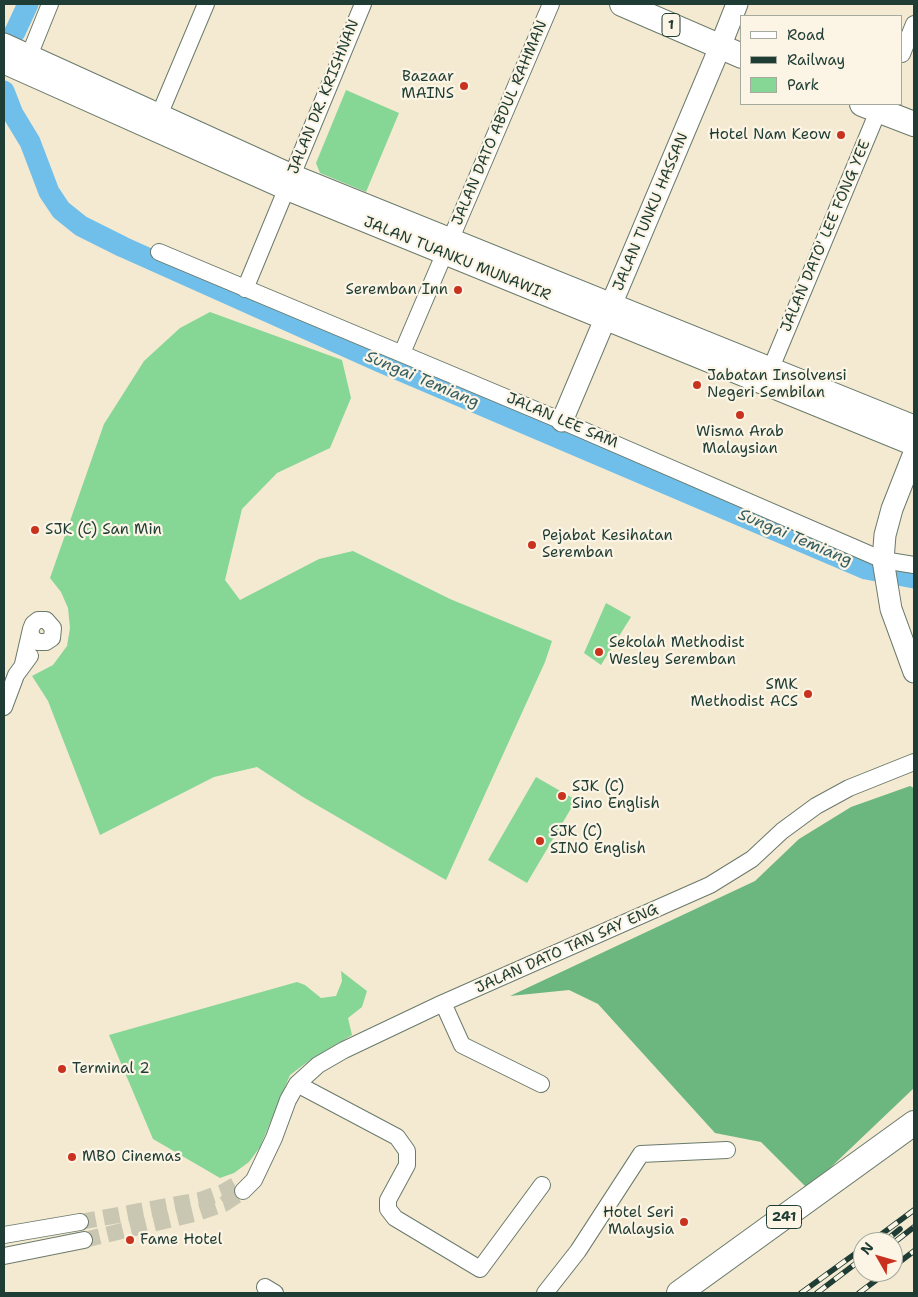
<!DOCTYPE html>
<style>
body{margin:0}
#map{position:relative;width:918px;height:1297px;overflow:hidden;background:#f4ead1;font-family:"Shantell Sans",sans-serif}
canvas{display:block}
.frame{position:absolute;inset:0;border:5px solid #1f3d34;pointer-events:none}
.legend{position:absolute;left:740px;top:15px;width:162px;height:90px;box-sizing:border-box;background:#fcf5e5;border:1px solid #a4ab9e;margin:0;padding:6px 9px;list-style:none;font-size:15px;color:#1f3d34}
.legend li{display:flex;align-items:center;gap:10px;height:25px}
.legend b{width:25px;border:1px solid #a4ab9e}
.north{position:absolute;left:853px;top:1232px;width:50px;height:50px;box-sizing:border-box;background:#fcf5e5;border:1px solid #a4ab9e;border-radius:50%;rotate:308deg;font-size:14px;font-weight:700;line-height:20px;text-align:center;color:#1f3d34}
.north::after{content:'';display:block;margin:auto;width:18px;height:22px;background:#c8321e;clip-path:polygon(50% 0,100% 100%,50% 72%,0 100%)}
</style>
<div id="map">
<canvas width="918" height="1297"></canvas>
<div class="frame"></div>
<ul class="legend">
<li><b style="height:6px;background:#fff"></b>Road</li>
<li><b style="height:6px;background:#1f3d34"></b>Railway</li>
<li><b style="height:14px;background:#86d696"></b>Park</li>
</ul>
<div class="north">N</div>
</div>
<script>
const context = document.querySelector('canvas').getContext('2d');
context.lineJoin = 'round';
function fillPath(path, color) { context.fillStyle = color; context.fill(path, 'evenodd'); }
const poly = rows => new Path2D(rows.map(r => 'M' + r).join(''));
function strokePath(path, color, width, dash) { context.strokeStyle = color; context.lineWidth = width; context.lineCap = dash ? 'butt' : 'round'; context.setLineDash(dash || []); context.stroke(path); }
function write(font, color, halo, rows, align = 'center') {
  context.font = font + ' "Shantell Sans",sans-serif'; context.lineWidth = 4.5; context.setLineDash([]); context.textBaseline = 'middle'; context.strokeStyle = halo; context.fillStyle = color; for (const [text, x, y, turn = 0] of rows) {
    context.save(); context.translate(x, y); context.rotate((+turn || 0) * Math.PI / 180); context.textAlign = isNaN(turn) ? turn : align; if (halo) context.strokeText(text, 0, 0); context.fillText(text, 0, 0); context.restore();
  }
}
fillPath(poly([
 [346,90,399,113,366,192,320,173,316,163],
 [210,312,342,360,351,398,330,448,277,473,242,509,225,580,240,600,319,559,353,551,450,599,552,641,545,662,446,880,303,797,257,767,214,777,100,835,48,701,32,676,53,665,67,646,70,628,68,608,61,592,50,578,104,424,144,361,180,328],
 [606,603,631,617,601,665,584,653],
 [536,777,576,800,527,883,488,860],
 [341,971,367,991,362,1007,348,1018,352,1035,310,1060,290,1075,260,1147,249,1162,234,1173,220,1178,153,1139,109,1035,297,982,305,985,321,998,336,996,342,981]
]), '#86d696');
fillPath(poly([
 [910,786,914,788,914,1088,808,1189,761,1142,715,1133,598,1004,569,990,510,996,755,881,799,839,851,807]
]), '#6cb77f');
strokePath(poly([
 [4,48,15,32,28,4],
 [4,91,13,114,30,142,49,192,61,210,81,226,123,247,380,362,866,569,914,578]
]), '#6fbfea', 21);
strokePath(poly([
 [80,1222,200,1200,223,1192,239,1183],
 [84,1240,194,1214,224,1204,243,1191]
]), '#c9c7b2', 16, [16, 8]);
const minor = poly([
 [902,54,914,24],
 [29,56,50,4],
 [155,125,206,4],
 [159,252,562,421,883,560,914,565],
 [245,289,363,4],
 [402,353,551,4],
 [771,368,881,104],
 [23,664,31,629,33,624,38,620,46,620,53,628,52,638,46,642,38,642,32,638,31,634],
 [4,707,16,675,30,656],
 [443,1003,462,1045,541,1084],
 [297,1084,397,1137,407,1151,407,1165,388,1200,388,1209,395,1218,480,1269,542,1185],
 [243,1191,254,1180,274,1138,288,1100,297,1084,318,1065,344,1050,443,1003,710,885,752,859,782,831,816,806,849,788,914,762],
 [4,1235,80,1222],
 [4,1256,84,1240],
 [265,1287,275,1293],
 [545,1293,578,1251,641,1154,727,1150]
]);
const major = poly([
 [4,44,292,175,914,426],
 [4,63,286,189,914,445],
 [562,421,720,47,737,4],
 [914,453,892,509,885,535,883,560,891,609,914,672]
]);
const highway = poly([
 [622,4,742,56],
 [862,104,914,124],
 [679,1293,914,1123]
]);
strokePath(minor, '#6a7a6b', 18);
strokePath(major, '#6a7a6b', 23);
strokePath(highway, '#6a7a6b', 26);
strokePath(minor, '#fff', 16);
strokePath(major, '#fff', 21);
strokePath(highway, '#fff', 24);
const rail = poly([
 [896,1241,914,1227],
 [871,1242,914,1210],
 [884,1242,900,1229],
 [893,1267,914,1251],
 [801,1293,863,1248],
 [817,1293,863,1258],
 [859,1293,887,1272]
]);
strokePath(rail, '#1f3d34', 5.5);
strokePath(rail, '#fcf5e5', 4, [11]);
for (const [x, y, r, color] of [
 [464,86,5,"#c8321e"],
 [841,135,5,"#c8321e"],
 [458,290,5,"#c8321e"],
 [697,385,5,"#c8321e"],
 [740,415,5,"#c8321e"],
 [35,530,5,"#c8321e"],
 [532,545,5,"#c8321e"],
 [599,652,5,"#c8321e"],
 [808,694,5,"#c8321e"],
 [562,796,5,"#c8321e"],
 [540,841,5,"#c8321e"],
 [62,1069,5,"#c8321e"],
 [72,1157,5,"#c8321e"],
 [684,1222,5,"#c8321e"],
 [130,1240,5,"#c8321e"]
]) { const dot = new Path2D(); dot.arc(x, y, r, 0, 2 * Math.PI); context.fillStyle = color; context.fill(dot); strokePath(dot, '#fcf5e5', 2); }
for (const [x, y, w] of [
 [671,25,18],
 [784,1217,35]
]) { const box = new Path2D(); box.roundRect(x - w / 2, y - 11.5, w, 23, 4); context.fillStyle = '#fcf5e5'; context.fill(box); strokePath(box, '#1f3d34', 1); }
write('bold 14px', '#1f3d34', null, [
 ["1",671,25],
 ["241",784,1217]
]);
write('15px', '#1f3d34', '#fcf5e5', [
 ["Bazaar",454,77,"right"],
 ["MAINS",454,94,"right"],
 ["Hotel Nam Keow",831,135,"right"],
 ["Seremban Inn",448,290,"right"],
 ["Jabatan Insolvensi",707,376],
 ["Negeri Sembilan",707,393],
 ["Wisma Arab",740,432,"center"],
 ["Malaysian",740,449,"center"],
 ["SJK (C) San Min",45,530],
 ["Pejabat Kesihatan",542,536],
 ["Seremban",542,553],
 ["Sekolah Methodist",609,643],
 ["Wesley Seremban",609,660],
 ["SMK",798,685,"right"],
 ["Methodist ACS",798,702,"right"],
 ["SJK (C)",572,787],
 ["Sino English",572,804],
 ["SJK (C)",550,832],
 ["SINO English",550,849],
 ["Terminal 2",72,1069],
 ["MBO Cinemas",82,1157],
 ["Hotel Seri",674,1213,"right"],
 ["Malaysia",674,1230,"right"],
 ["Fame Hotel",140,1240]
], 'left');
write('15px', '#1f3d34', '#fcf5e5', [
 ["JALAN DR. KRISHNAN",324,97,-68],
 ["JALAN DATO ABDUL RAHMAN",500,123,-67],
 ["JALAN TUNKU HASSAN",651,212,-67],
 ["JALAN DATO' LEE FONG YEE",826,236,-67],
 ["JALAN TUANKU MUNAWIR",457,259,22],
 ["JALAN LEE SAM",562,421,23],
 ["JALAN DATO TAN SAY ENG",567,949,-24]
]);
write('italic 16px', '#335e62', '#fcf5e5', [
 ["Sungai Temiang",422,380,23],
 ["Sungai Temiang",795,538,23]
]);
</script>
